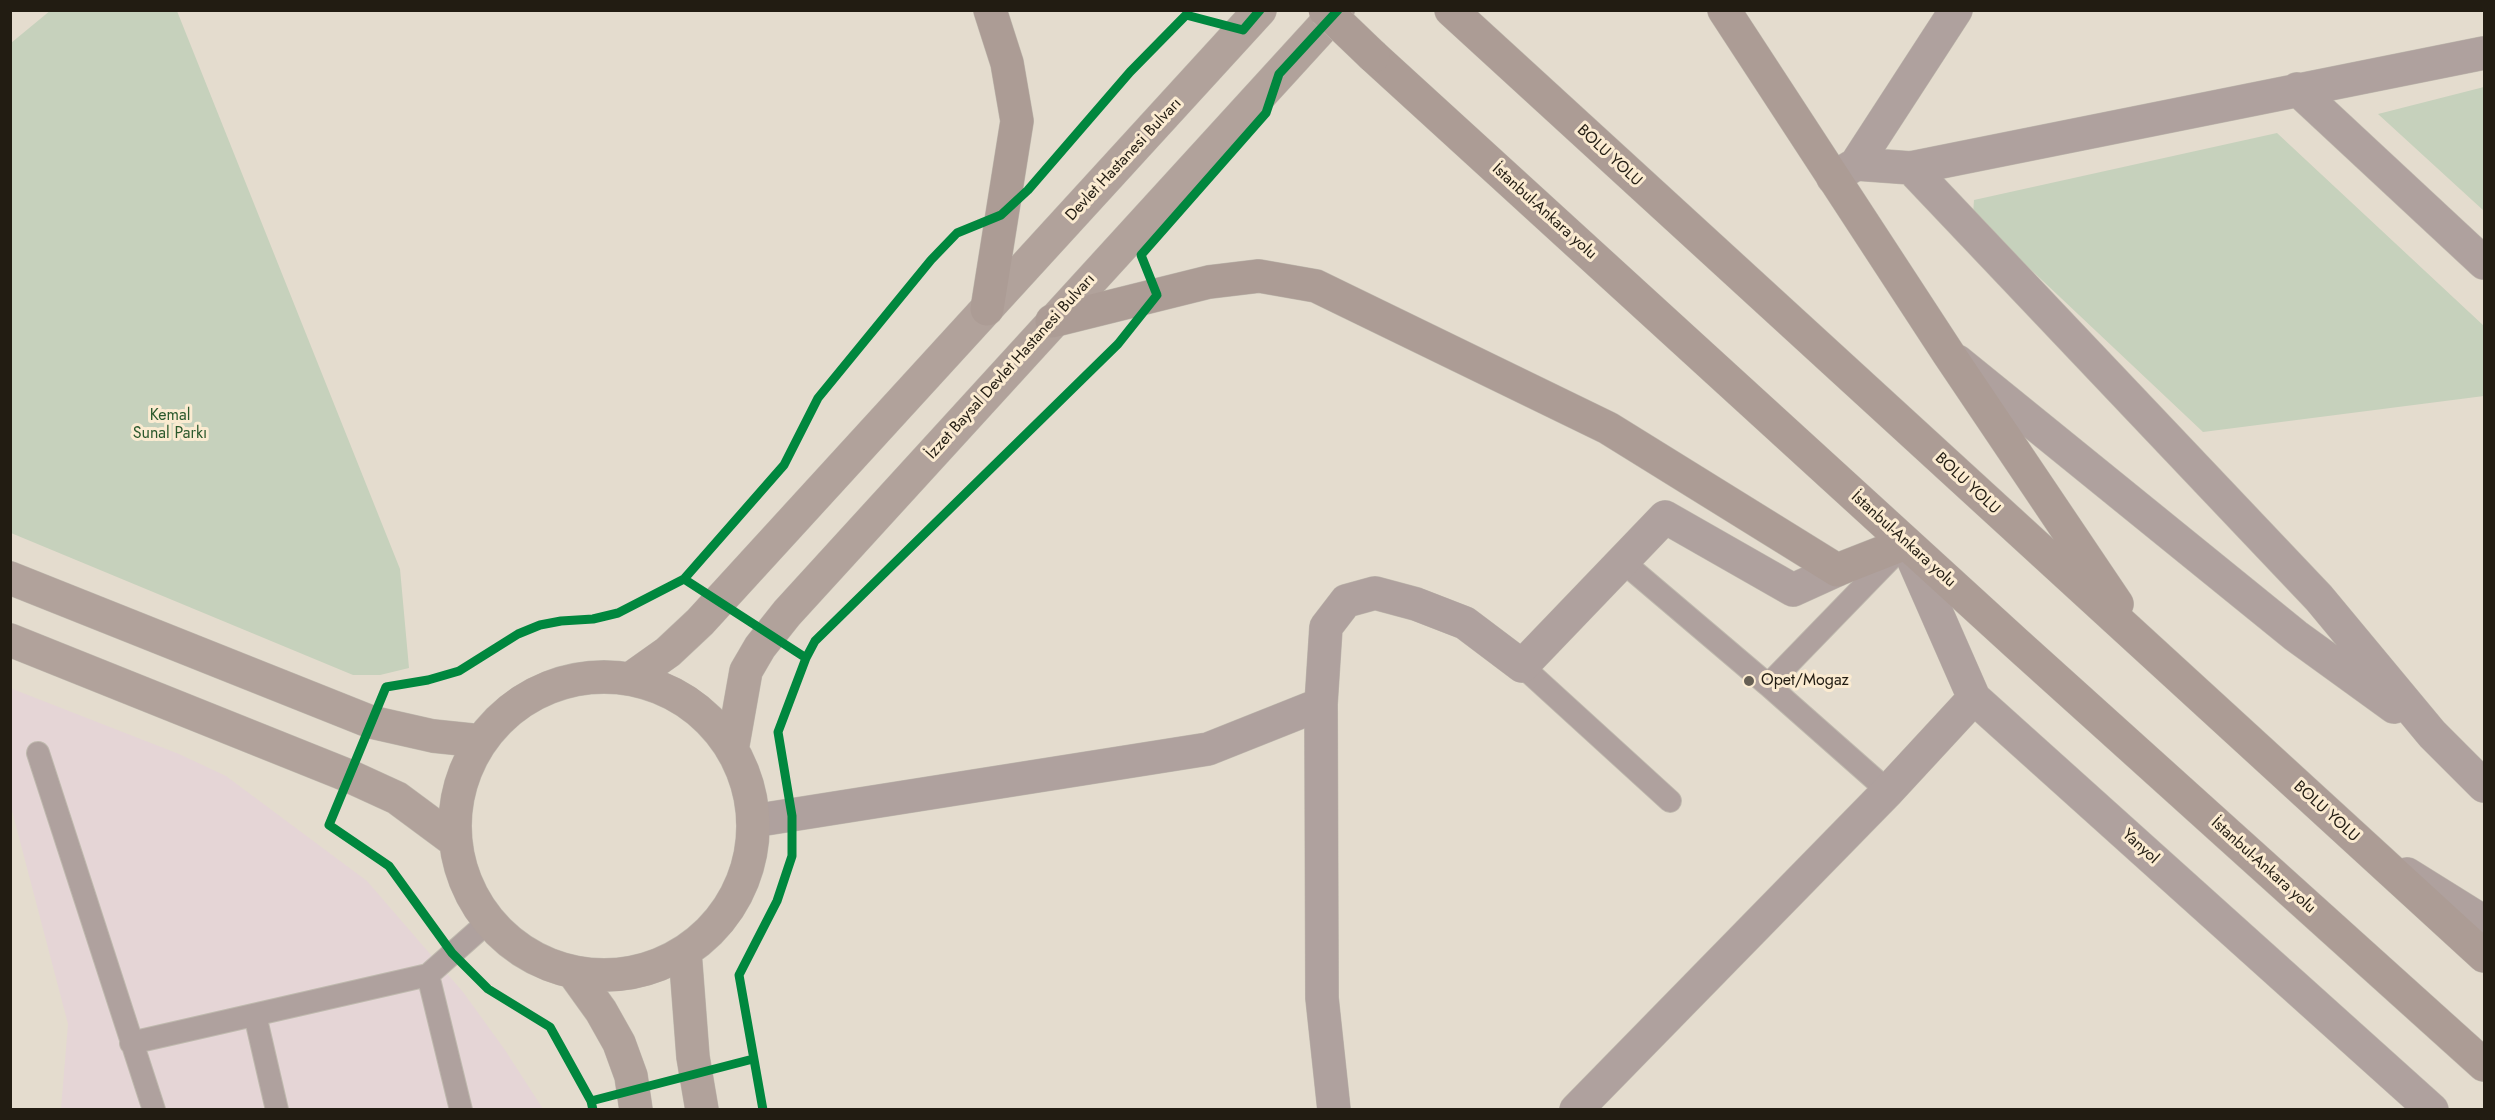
<!DOCTYPE html>
<meta charset="utf-8">
<style>
body{margin:0}
#map{position:relative;width:2495px;height:1120px;overflow:hidden;background:#e4dcce;font-family:Jost,sans-serif}
canvas{display:block}
.frame{position:absolute;inset:0;border:12px solid #221c12;pointer-events:none}
</style>
<div id="map">
<canvas width="2495" height="1120"></canvas>
<div class="frame"></div>
</div>
<script>
const context = document.querySelector('canvas').getContext('2d');
context.lineJoin = 'round';
function fillPath(path, color) { context.fillStyle = color; context.fill(path, 'evenodd'); }
const poly = rows => new Path2D(rows.map(r => 'M' + r).join(''));
function strokePath(path, color, width, dash) { context.strokeStyle = color; context.lineWidth = width; context.lineCap = dash ? 'butt' : 'round'; context.setLineDash(dash || []); context.stroke(path); }
function write(font, color, halo, rows, align = 'center') {
  context.font = font + ' Jost,sans-serif'; context.lineWidth = 6; context.setLineDash([]); context.textBaseline = 'middle'; context.strokeStyle = halo; context.fillStyle = color; for (const [text, x, y, turn = 0] of rows) {
    context.save(); context.translate(x, y); context.rotate((+turn || 0) * Math.PI / 180); context.textAlign = isNaN(turn) ? turn : align; if (halo) context.strokeText(text, 0, 0); context.fillText(text, 0, 0); context.restore();
  }
}
fillPath(poly([
 [10,688,179,754,226,776,367,881,463,992,505,1050,543,1109,61,1109,68,1024,11,807]
]), '#e5d5d6');
fillPath(poly([
 [51,10,177,11,400,569,409,668,380,675,353,675,11,533,11,43],
 [2484,87,2484,211,2378,114],
 [2277,133,2484,326,2484,396,2203,432,1973,215,1974,200]
]), '#c6d1bc');
const lane = poly([
 [1622,561,1768,685,1899,550],
 [1522,666,1670,801],
 [1768,685,1888,791],
 [38,753,154,1110],
 [428,975,461,1110],
 [255,1015,277,1110],
 [131,1043,428,975,489,921]
]);
const street = poly([
 [2297,89,2484,263],
 [1856,164,1956,10],
 [1911,168,2319,598,2432,734,2484,786],
 [1833,178,1856,164,1911,168,2484,53],
 [1957,361,2296,636,2394,707],
 [1906,543,1974,698,2432,1110],
 [753,821,1208,749,1321,704],
 [2407,874,2484,922],
 [1334,1110,1322,998,1321,704,1326,627,1346,601,1375,593,1416,604,1465,623,1522,666,1665,517,1793,590,1837,570],
 [1576,1110,1888,791,1974,698]
]);
const primary = poly([
 [10,578,371,722,433,736,481,741],
 [10,640,349,776,397,798,455,841],
 '455 826a149 149 0 1 1 298 0a149 149 0 1 1-298 0Z',
 [630,679,668,652,700,622,1260,10],
 [732,750,746,671,760,647,787,613,1338,10],
 [685,952,693,1057,702,1110],
 [573,972,601,1011,619,1043,631,1076,636,1110]
]);
const highway = poly([
 [1451,10,2484,956],
 [1724,10,1948,353,2117,604],
 [1373,56,2017,644,2484,1065],
 [987,309,1017,121,1007,63,990,10],
 [1052,321,1209,282,1259,276,1316,286,1608,428,1837,570,1906,543]
]);
strokePath(lane, '#bfb9ae', 24);
strokePath(street, '#bfb9ae', 34);
strokePath(primary, '#bfb9ae', 34);
strokePath(highway, '#bfb9ae', 34);
strokePath(lane, '#afa19e', 22);
strokePath(street, '#afa19e', 33);
strokePath(primary, '#b1a29b', 33);
strokePath(highway, '#ac9c95', 33);
const highwayBridge = poly([
 [1325,10,1373,56]
]);
strokePath(highwayBridge, '#bfb9ae', 34, []);
strokePath(highwayBridge, '#ac9c95', 33);
strokePath(poly([
 [684,579,806,658],
 [591,1101,753,1059],
 [593,1110,591,1101,550,1027,488,989,452,953,389,866,329,825,386,687,428,680,459,671,518,634,540,625,561,621,593,619,618,613,684,579,784,465,818,398,931,260,957,233,1001,215,1028,190,1130,72,1186,15,1243,30,1260,10],
 [763,1110,739,975,777,901,792,856,792,816,778,732,806,658,815,641,1118,344,1157,295,1141,255,1266,113,1279,74,1338,10]
]), '#00873e', 9);
for (const [x, y, r, color] of [
 [1749,681,6,"#665f54"]
]) { const dot = new Path2D(); dot.arc(x, y, r, 0, 2 * Math.PI); context.fillStyle = color; context.fill(dot); strokePath(dot, '#fbebd1', 2); }
write('16px', '#221c12', '#fbebd1', [
 ["BOLU YOLU",1609,156,43],
 ["Devlet Hastanesi Bulvarı",1124,160,-47],
 ["İstanbul-Ankara yolu",1544,212,42],
 ["İzzet Baysal Devlet Hastanesi Bulvarı",1011,367,-48],
 ["BOLU YOLU",1967,484,43],
 ["İstanbul-Ankara yolu",1903,540,42],
 ["BOLU YOLU",2326,812,42],
 ["Yanyol",2140,847,42],
 ["İstanbul-Ankara yolu",2263,866,42]
]);
write('16px', '#2a582c', '#fbebd1', [
 ["Kemal",170,416],
 ["Sunal Parkı",170,434]
]);
write('16px', '#221c12', '#fbebd1', [
 ["Opet/Mogaz",1761,681]
], 'left');
</script>
